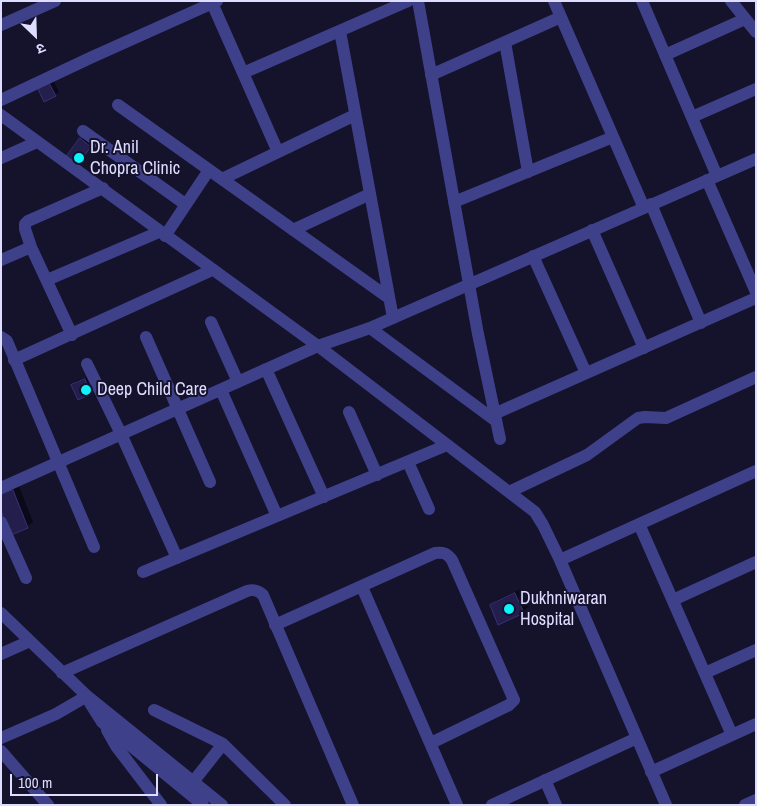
<!DOCTYPE html>
<meta charset="utf-8">
<style>
body{margin:0}
#map{position:relative;width:757px;height:806px;overflow:hidden;background:#15122c;font-family:"Archivo Narrow","Noto Sans Devanagari",sans-serif}
canvas{display:block}
.frame{position:absolute;inset:0;border:2px solid #dfddff;pointer-events:none}
.north{position:absolute;left:10px;top:10px;width:50px;height:50px;-webkit-text-stroke:4px #15122c;paint-order:stroke;rotate:156deg;font-size:14px;font-weight:700;line-height:20px;text-align:center;color:#dfddff}
.north::after{content:'';display:block;margin:auto;width:18px;height:22px;background:#dfddff;clip-path:polygon(50% 0,100% 100%,50% 72%,0 100%)}
.scale{position:absolute;left:10px;top:774px;width:148px;height:22px;box-sizing:border-box;border:2px solid #dfddff;border-top:0;padding-left:6px;font-size:15px;line-height:18px;white-space:nowrap;color:#dfddff;-webkit-text-stroke:4px #15122c;paint-order:stroke}
</style>
<div id="map">
<canvas width="757" height="806"></canvas>
<div class="frame"></div>
<div class="north">उ</div>
<div class="scale">100 m</div>
</div>
<script>
const g = document.querySelector('canvas').getContext('2d');
g.lineJoin = 'round';
function fillPath(path, color) {
  g.fillStyle = color;
  g.fill(path, 'evenodd');
}
function stroke(path, color, width, dash) {
  g.strokeStyle = color;
  g.lineWidth = width;
  g.lineCap = dash ? 'butt' : 'round';
  g.setLineDash(dash || []);
  g.stroke(path);
}
function label(font, color, halo, rows, align = 'center') {
  g.font = font + ' "Archivo Narrow",sans-serif';
  g.lineWidth = 4;
  g.setLineDash([]);
  g.textBaseline = 'middle';
  g.strokeStyle = halo;
  g.fillStyle = color;
  for (const [text, x, y, turn = 0] of rows) {
    g.save();
    g.translate(x, y);
    g.rotate((+turn || 0) * Math.PI / 180);
    g.textAlign = isNaN(turn) ? turn : align;
    if (halo) g.strokeText(text, 0, 0);
    g.fillText(text, 0, 0);
    g.restore();
  }
}
fillPath(new Path2D(`
 M53,80l6,12 -4,3 -16,-6z
 M85,136l9,7 -14,17 1,-21z
 M89,376l5,13 -3,4 -13,5 -5,-13 3,-4z
 M19,486l14,36 -6,5 -26,-20v-13z
 M521,589l8,17 -6,6 -32,-7 6,-5z`), '#0007');
const building = new Path2D(`
 M49,83l7,13 -12,6 -6,-13z
 M80,138l11,9 -15,19 -10,-9z
 M85,379l6,15 -13,6 -7,-15z
 M13,490l15,38 -17,7 -10,-24v-16z
 M515,593l9,20 -26,12 -8,-20z`);
fillPath(building, '#241e4d');
stroke(building, '#3a3078', 1);
stroke(new Path2D(`
 M418,1l60,333 22,105
 M554,1l90,207
 M642,1l75,175
 M731,1l25,31
 M212,3l66,149
 M1,25l54,-24
 M340,31l53,287
 M505,42l23,130
 M665,55l80,-36
 M243,73l165,-72
 M431,75l130,-58
 M1,100l89,-42 127,-57
 M118,105l271,193
 M1,115l317,231 217,166 8,13 17,35 106,245
 M692,117l64,-28
 M83,131l102,73
 M1,158l36,-16
 M222,179l133,-64
 M707,180l49,112
 M454,202l159,-65
 M651,204l50,119
 M293,230l77,-36
 M592,230l52,118
 M165,236l44,-66
 M533,256l53,117
 M1,260l30,-13
 M47,280l112,-48
 M211,322l27,60
 M370,328l126,93
 M72,335l-41,-88 -6,-18v-5l3,-3 75,-33
 M1,337l6,4 87,206
 M146,337l64,145
 M14,360l198,-90
 M87,364l34,70 56,124
 M266,369l58,128
 M221,390l56,126
 M349,412l28,63
 M494,414l262,-116
 M408,462l21,47
 M1,488l317,-142 52,-18 386,-169
 M509,492l78,-37 51,-37 7,-1 21,1 90,-41
 M1,522l25,56
 M639,524l93,211
 M560,560l196,-89
 M143,572l304,-127
 M362,587l95,218
 M673,600l83,-38
 M1,613l86,83 135,109
 M275,625l160,-72c8,-1 12,0 17,7l62,140 -5,5 -78,38
 M1,654l29,-13
 M62,673l185,-82c7,-2 11,-1 16,4l90,210
 M705,673l51,-23
 M90,703l12,19 101,83
 M154,710l69,34
 M107,730l9,16 45,59
 M1,738l55,-24 31,-18
 M1,751l47,54
 M651,772l105,-48
 M545,780l11,25
 M189,787l34,-43 62,61
 M492,805l145,-67
 M745,805l11,-5`), '#3e408a', 12);
for (const [x, y, r, color] of [
 [79,158,6,"#0cf3fc"],
 [86,390,6,"#0cf3fc"],
 [509,609,6,"#0cf3fc"]
]) {
  const dot = new Path2D();
  dot.arc(x, y, r, 0, 2 * Math.PI);
  g.fillStyle = color;
  g.fill(dot);
  stroke(dot, '#15122c', 2);
}
label('18px', '#dfddff', '#15122c', [
 ["Dr. Anil",90,148],
 ["Chopra Clinic",90,169],
 ["Deep Child Care",97,390],
 ["Dukhniwaran",520,599],
 ["Hospital",520,620]
], 'left');
</script>
